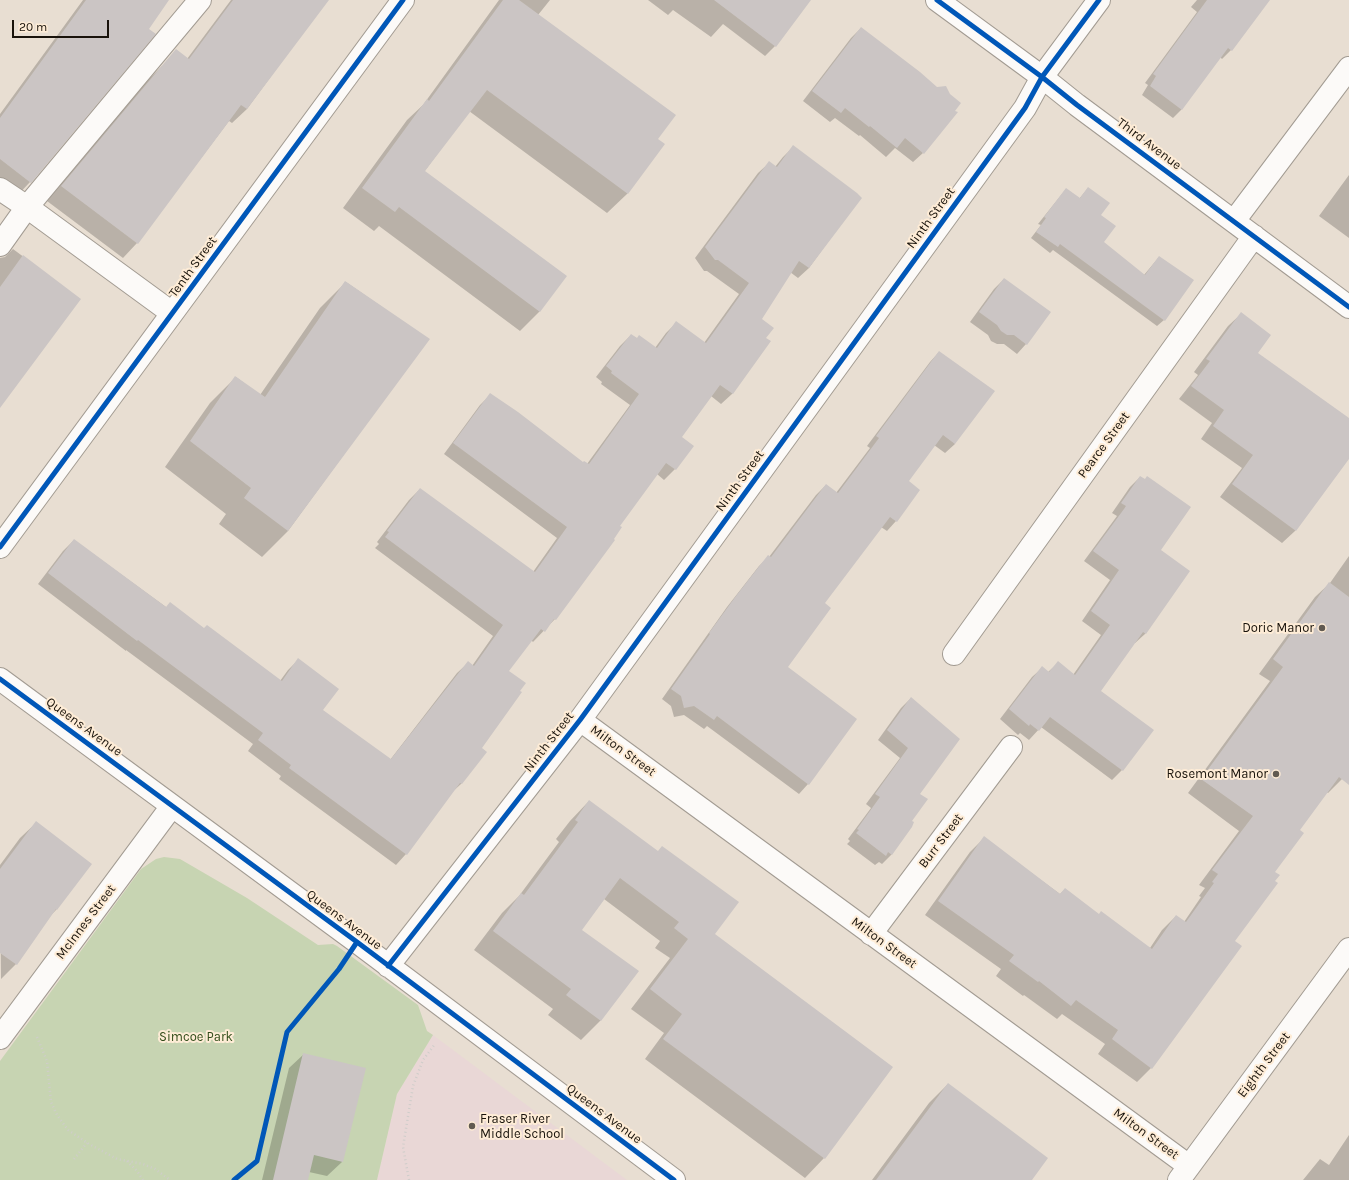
<!DOCTYPE html>
<style>
body{margin:0}
#map{position:relative;width:1349px;height:1180px;overflow:hidden;background:#e8ded2;font-family:Karla,sans-serif}
canvas{display:block}
.scale{position:absolute;left:12px;top:20px;width:97px;height:18px;box-sizing:border-box;border:2px solid #19130b;border-top:0;padding-left:5px;font-size:12px;line-height:14px;white-space:nowrap;color:#19130b;-webkit-text-stroke:3px #feecd6;paint-order:stroke}
</style>
<div id="map">
<canvas width="1349" height="1180"></canvas>
<div class="scale">20 m</div>
</div>
<script>
const g = document.querySelector('canvas').getContext('2d');
g.lineJoin = 'round';
function fillPath(path, color) {
  g.fillStyle = color;
  g.fill(path, 'evenodd');
}
function stroke(path, color, width, dash) {
  g.strokeStyle = color;
  g.lineWidth = width;
  g.lineCap = dash ? 'butt' : 'round';
  g.setLineDash(dash || []);
  g.stroke(path);
}
function label(font, color, halo, rows, align = 'center') {
  g.font = font + ' Karla,sans-serif';
  g.lineWidth = 4;
  g.setLineDash([]);
  g.textBaseline = 'middle';
  g.strokeStyle = halo;
  g.fillStyle = color;
  for (const [text, x, y, turn = 0] of rows) {
    g.save();
    g.translate(x, y);
    g.rotate((+turn || 0) * Math.PI / 180);
    g.textAlign = isNaN(turn) ? turn : align;
    if (halo) g.strokeText(text, 0, 0);
    g.fillText(text, 0, 0);
    g.restore();
  }
}
fillPath(new Path2D(`
 M433,1035l194,145h-250l20,-86z`), '#e9d7d6');
fillPath(new Path2D(`
 M164,857l16,2 67,39 71,47 15,-1 4,2 81,59 9,26 6,4 -36,59 -20,86h-377v-119l141,-192 15,-10z`), '#c7d4b2');
fillPath(new Path2D(`
 M83,0h83l-32,45 7,5 -111,132 -14,15 -16,-12v-71z
 M231,0h96l-80,109 -15,14 -3,-2 -92,122 -14,15 -76,-57 101,-121 14,-14 25,-7z
 M499,0h51l-12,15 119,124 6,5 -36,50 -20,19 -138,-102 -45,61 116,139 -20,20 -141,-105 -5,5 -31,-23 64,-88 16,-15z
 M648,0h162l-35,46 -10,10 -42,-32 -12,13 -38,-27 -5,5z
 M1197,0h72l-38,50 -9,9 -2,-2 -39,53 -8,8 -31,-23 6,-10 -3,-2 52,-71 -6,-5z
 M861,28l62,125 -10,9 -18,-14 -9,9 -26,-22 -1,1 -24,-18 -5,4 -27,-21 48,-63z
 M793,147l67,51 -51,70 -11,10 -8,-6 -30,47 5,20 4,3 -37,52 -11,10 -10,-8 -31,41 12,9 -17,23 -11,11 -7,-6 -39,52 -63,93 -22,23 -2,-2 -23,31 -27,77 5,4 -25,32 -11,10 -44,60 -10,11 -117,-86 2,-3 -33,-25 5,-7 -127,-94v1l-88,-67 25,-33 11,-11 92,67 38,22 76,52 8,-11 10,-10 24,50 68,50 67,-87 11,-10 4,3 21,-30 -118,-88 4,-4 -2,-2 32,-42 11,-11 113,83 24,-34 -113,-84 36,-49 10,-10 93,69h4l43,-59 -29,-21 1,-2 -6,-5 24,-31 11,-11 24,13 11,-15 10,-10 28,20 35,-49 -32,-23h-3l-9,-13 63,-85 11,-10 6,4 8,-10z
 M1349,175v63l-30,-22z
 M1088,188l14,54 42,33 15,-18 5,63 -7,6 -104,-76 -3,3 -19,-15 10,-13 -3,-1 28,-35 13,10z
 M13,249l67,50 -80,107v-148l5,-1z
 M1004,279l22,65 -9,10 -13,-10h-7l-6,-3 -3,-6 -18,-13 24,-33z
 M346,282l82,57 -140,192 -26,26 -43,-33 7,-10 -61,-47 45,-64 26,-26 24,18 60,-87z
 M1241,314l15,39 93,67v38l-54,73 -13,12 -62,-46 22,-29 -41,-29 11,-16 -33,-24 19,-24 -4,-3 34,-46z
 M939,352l16,92 -10,9 -11,-8 -27,37 -11,39 -9,10 -6,-4 -58,76 -37,65 22,116 -9,10 -92,-68 -3,3 -20,-14 -10,2 -3,-11 -9,-7 65,-92 32,-41 10,-10v1l47,-62 10,-10 10,8 34,-45 -3,-2 63,-84z
 M1140,477l20,73 28,21 -43,63 -10,9h-1l-34,48 52,39 -30,40 -10,10 -71,-53 -12,13 -9,-7 -2,2 -18,-16 32,-42 10,-9 6,4 10,-9 15,12 28,-40 -19,-14 28,-41 -26,-19 33,-45 -5,-3 18,-26z
 M1349,556v213l-7,10 -14,14 -2,-1 -27,38 -65,111 -83,127 -14,14 -39,-28 7,-10 -43,-30 -5,5 -33,-24 -1,1 -27,-20 5,-7 -76,-54 45,-63 14,-14 76,56 5,-5 34,26 51,33 12,-18 14,-14 8,6 17,-25 -2,-1 6,-8 -6,-3 40,-54 -51,-38 82,-112 -11,-7 56,-77 15,-14z
 M911,698l7,96 -7,27 -19,33 -10,10 -3,-2 -4,3 -28,-21 3,-3 -2,-2 23,-31 -5,-4 34,-46 -22,-18 23,-32z
 M589,801l124,134 111,223 -19,20 -160,-119 19,-26 -33,-24 39,-51 -15,-10 5,-7 -56,-42 -23,31 20,90 -20,20 -33,-25 5,-6 -79,-59 28,-37 17,-17 40,-54 -3,-3 14,-18z
 M36,823l55,41 -35,46 -7,7 -33,47 -15,15 -1,-114 20,-27z
 M304,1054l38,108 -15,14 -18,-4 -2,8h-45l27,-112z
 M948,1084l83,96h-159l57,-77z
 M1349,1135v45h-46l17,-21 9,6z`), '#0003');
fillPath(new Path2D(`
 M86,0h83l-20,29 7,5 -125,149 -31,-24v-41z
 M233,0h96l-82,109 -6,-4 -103,139 -77,-58 115,-137 13,10z
 M503,0h16l157,115 -18,24 7,5 -37,50 -141,-104 -62,81 142,105 -27,36 -141,-105 -4,5 -33,-24 65,-89 2,2z
 M714,0h97l-35,47z
 M1207,0h63l-38,51 -4,-3 -46,62 -32,-24 6,-10 -3,-2z
 M861,27l59,45 17,15 9,-1 4,8 11,9 -6,8 3,1 -34,42 -19,-16 -8,10 -27,-22 -1,1 -24,-19 -4,5 -29,-22z
 M793,145l64,48 5,5 -53,70 -10,-7 -37,58 12,9 -8,10 5,3 -38,53 -13,-9 -38,52 12,9 -18,24 -10,-7 -46,63 2,1 -8,12 1,1 -59,80 -2,-1 -9,13 -4,-3 -32,42 17,12 -6,8 2,1 -40,56 5,4 -25,32 -2,-1 -53,72 -118,-87 2,-3 -33,-25 5,-7 -125,-93 -1,1 -89,-68 26,-34 92,68 4,-5 34,26 3,-3 75,56 16,-23 41,31 -16,21 68,49 77,-98 6,5 29,-41 -118,-88 4,-5 -2,-1 33,-43 115,84 32,-45 -114,-84 37,-50 28,19 65,50 1,-1 5,3 50,-70 -28,-21 1,-2 -6,-5 25,-32 6,4 2,-3 18,13 19,-27 30,22 43,-60 -31,-23h-3l-10,-13 64,-86 8,6z
 M1088,187l22,16 -9,12 15,11 -12,16 41,33 14,-19 35,24 -29,41 -105,-77 -2,3 -22,-15 10,-14 -2,-1 22,-29 14,10z
 M23,255l58,44 -81,109v-121z
 M1004,278l47,34 -24,33 -13,-10h-7l-6,-4 -4,-6 -18,-13z
 M345,281l85,58 -142,192 -44,-33 7,-10 -61,-47 45,-65 30,21z
 M1241,312l30,23 -13,18 91,65v41l-53,72 -64,-47 21,-29 -40,-29 11,-16 -33,-24 19,-25 -4,-2z
 M939,351l56,40 -40,53 -12,-9 -34,46 11,9 -23,32 -7,-5 -65,86 6,5 -43,59 69,52 -48,66 -92,-69 -3,4 -20,-14 -10,2 -3,-12 -10,-7 39,-55 -1,-1 27,-37 32,-41 3,2 55,-73 12,9 41,-55 -3,-2z
 M1140,476l5,3 2,-3 44,31 -30,43 29,21 -44,63 -3,-2 -42,59 53,39 -31,41 -73,-54 -11,14 -9,-7 -1,2 -20,-17 33,-43 7,6 9,-11 17,14 35,-50 -19,-14 28,-41 -26,-19 31,-42 2,-3 -5,-3z
 M1329,582l20,15v188l-10,-8 -39,53 4,3 -29,39 5,3 -5,6 3,2 -43,58 7,5 -90,123 -40,-30 6,-9 -42,-30 -5,6 -32,-25 -1,1 -29,-21 5,-6 -76,-54 46,-65 76,58 5,-6 34,26 2,-3 51,38 24,-34 10,7 28,-39 -2,-1 6,-8 -6,-4 41,-54 -52,-37 82,-112 -10,-8z
 M911,697l49,42 -40,55 8,5 -16,22 2,1 -2,5 -20,28 -4,-3 -2,4 -30,-23 3,-3 -2,-1 23,-32 -5,-3 33,-46 -21,-18z
 M589,800l69,51 4,-5 77,56 -24,32 178,133 -68,92 -162,-120 19,-25 -32,-25 38,-50 -14,-11 5,-6 -59,-44 -38,52 57,41 -38,50 -35,-26 5,-6 -78,-58 28,-38 3,2 54,-73 -3,-2z
 M36,821l56,43 -35,46 -1,-1 -39,56 -17,-12v-84z
 M303,1053l63,15 -23,94 -29,-7 -6,25h-35z
 M948,1083l100,75 -16,22h-156z`), '#cbc5c4');
const minor = new Path2D(`
 M937,0l105,77 35,28 272,202
 M0,189l27,18 145,106
 M1234,221l115,-153
 M0,245l27,-38 173,-207
 M0,547l403,-547
 M954,654l300,-418
 M0,679l357,263 317,238
 M580,720l609,446
 M871,934l140,-187
 M388,966l192,-246 445,-612 17,-31 57,-77
 M0,1038l172,-232
 M1179,1180l170,-231`);
stroke(minor, '#a29b92', 24);
stroke(new Path2D(`
 M37,1037l10,24 4,41 6,13 11,15 21,14 28,15 26,5 12,5 15,11
 M74,1159l13,-16
 M127,1161l10,10 6,9
 M234,1180l23,-19 30,-129 54,-66
 M409,1180l-6,-33 10,-61 10,-26 12,-16`), '#cfcdca', 2.5, [1, 3]);
stroke(minor, '#fcfaf8', 22);
stroke(new Path2D(`
 M937,0l105,77 35,28 272,202
 M0,547l403,-547
 M0,679l357,263 317,238
 M388,966l192,-246 445,-612 17,-31 57,-77
 M234,1180l23,-19 30,-129 52,-63 18,-27`), '#0057b8', 5);
for (const [x, y, r, color] of [
 [1322,628,4,"#615a51"],
 [1276,774,4,"#615a51"],
 [472,1126,4,"#615a51"]
]) {
  const dot = new Path2D();
  dot.arc(x, y, r, 0, 2 * Math.PI);
  g.fillStyle = color;
  g.fill(dot);
  stroke(dot, '#feecd6', 1.5);
}
label('13px', '#19130b', '#feecd6', [
 ["Third Avenue",1149,144,37],
 ["Ninth Street",931,218,-54],
 ["Tenth Street",193,267,-54],
 ["Pearce Street",1104,445,-54],
 ["Ninth Street",740,481,-54],
 ["Queens Avenue",84,727,36],
 ["Ninth Street",549,742,-52],
 ["Milton Street",623,751,36],
 ["Burr Street",941,841,-53],
 ["Queens Avenue",344,920,37],
 ["McInnes Street",86,922,-53],
 ["Milton Street",884,943,36],
 ["Eighth Street",1264,1065,-53],
 ["Queens Avenue",604,1114,37],
 ["Milton Street",1146,1134,36]
]);
label('13px', '#19130b', '#feecd6', [
 ["Doric Manor",1314,628],
 ["Rosemont Manor",1268,774],
 ["Fraser River",480,1119,"left"],
 ["Middle School",480,1134,"left"]
], 'right');
label('13px', '#314c19', '#feecd6', [
 ["Simcoe Park",196,1037]
]);
</script>
